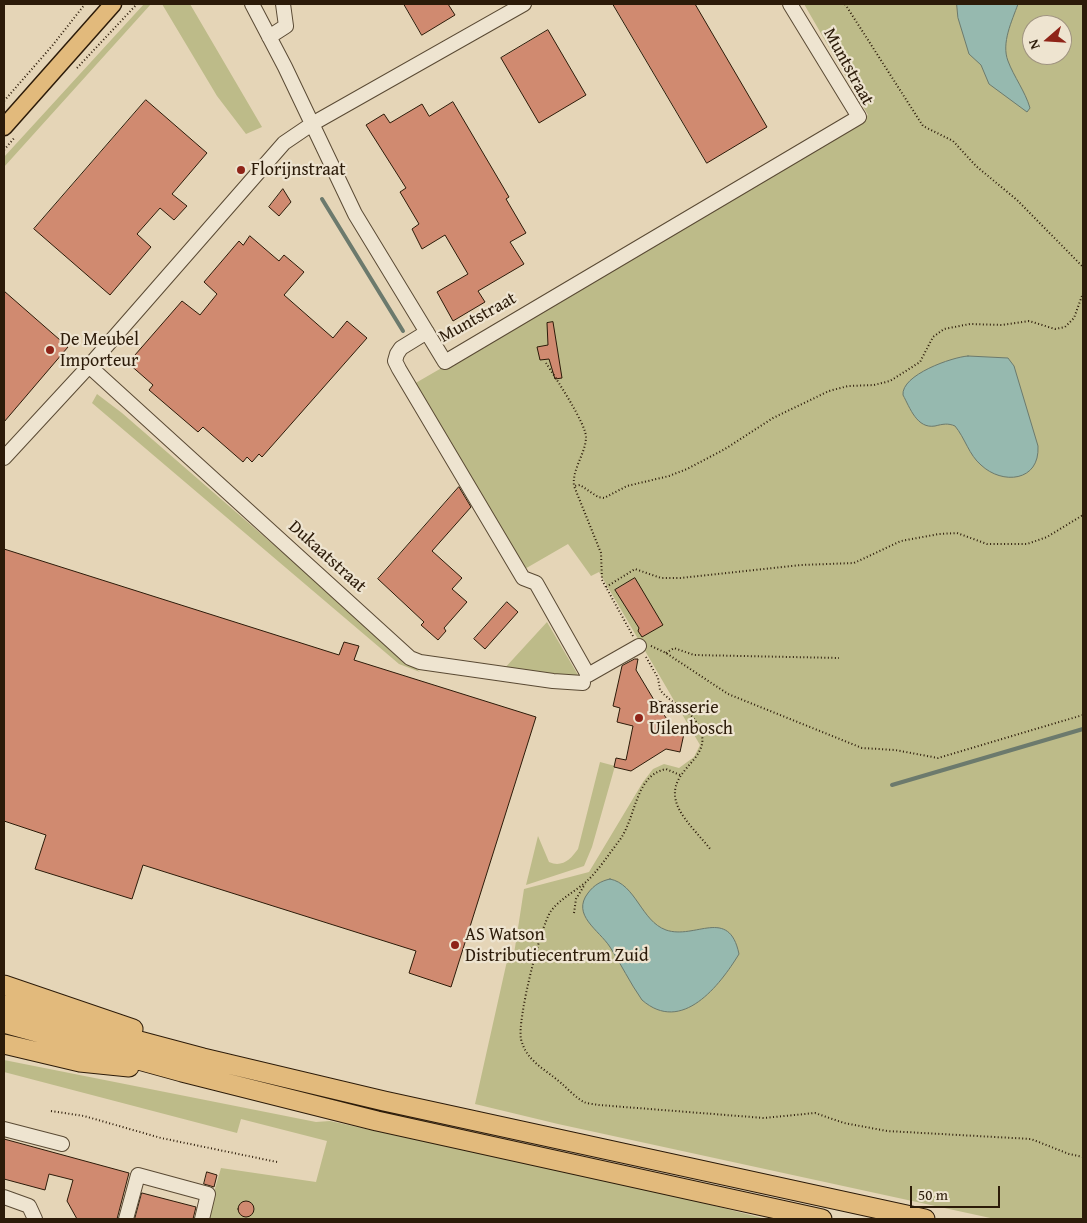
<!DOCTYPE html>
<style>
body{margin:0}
#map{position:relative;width:1087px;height:1223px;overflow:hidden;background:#e5d5b7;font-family:"Gentium Book Plus",serif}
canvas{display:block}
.frame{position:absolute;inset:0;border:5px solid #2c1b09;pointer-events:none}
.north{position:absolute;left:1022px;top:15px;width:50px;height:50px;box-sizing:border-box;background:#eee4d0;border:1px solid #a09480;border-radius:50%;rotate:251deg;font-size:14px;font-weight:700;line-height:20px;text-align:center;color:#2c1b09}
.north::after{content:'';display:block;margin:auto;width:18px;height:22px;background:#8f2418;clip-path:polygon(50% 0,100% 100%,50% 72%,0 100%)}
.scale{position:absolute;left:910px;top:1186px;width:90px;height:22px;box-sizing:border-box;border:2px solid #2c1b09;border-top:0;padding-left:6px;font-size:15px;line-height:18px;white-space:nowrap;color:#2c1b09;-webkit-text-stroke:4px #eee4d0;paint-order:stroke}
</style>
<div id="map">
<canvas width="1087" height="1223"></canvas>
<div class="frame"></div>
<div class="north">N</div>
<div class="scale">50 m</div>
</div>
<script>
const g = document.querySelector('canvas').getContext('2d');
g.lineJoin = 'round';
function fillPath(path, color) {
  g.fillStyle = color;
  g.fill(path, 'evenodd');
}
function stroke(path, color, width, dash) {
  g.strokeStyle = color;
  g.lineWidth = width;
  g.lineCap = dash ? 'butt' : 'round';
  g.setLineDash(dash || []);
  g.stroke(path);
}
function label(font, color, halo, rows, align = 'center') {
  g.font = font + ' "Gentium Book Plus",serif';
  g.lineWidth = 4.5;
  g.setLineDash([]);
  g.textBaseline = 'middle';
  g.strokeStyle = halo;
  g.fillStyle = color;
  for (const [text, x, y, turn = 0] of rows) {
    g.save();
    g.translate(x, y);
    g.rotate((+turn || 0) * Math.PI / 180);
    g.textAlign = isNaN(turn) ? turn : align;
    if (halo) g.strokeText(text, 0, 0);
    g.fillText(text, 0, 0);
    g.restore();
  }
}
fillPath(new Path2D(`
 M144,4h7l-147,163v-10z
 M162,4h28l72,123 -16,7 -29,-38z
 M804,4h279v1215h-88l-437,-95 -83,-20 34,-152 5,2 10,-65 65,-17 54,-90 10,-13 11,-5 15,4 15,-11 6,-12 -101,-173 -8,4 -23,-32 -45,26 -116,-182 311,-180 150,-93zM1032,25h30v30h-30z
 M97,394l25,19 298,259 -21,-8 -307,-261z
 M547,622l31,53 -11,3 -64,-8z
 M600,762l15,4 -23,81 -8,19 -58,19 12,-49 11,26c13,6 22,-3 29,-13z
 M4,1060l312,62 14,-1 358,78 78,20h-560l15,-51 95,14 11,-41 -86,-22 -4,14 -233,-61z`), '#bdbb89');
const water = new Path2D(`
 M957,4h61c-6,17 -17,39 -10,57 6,16 17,30 22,47l-3,4 -38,-28 -8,-19 -12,-11 -11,-36z
 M968,356l40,2 6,8 24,80c2,36 -36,39 -57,19 -12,-10 -16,-27 -26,-39 -7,-3 -12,-2 -20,0 -18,3 -25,-18 -32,-31 -2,-20 49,-38 65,-39z
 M610,879c26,5 31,42 56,51 29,10 63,-24 73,24 -19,31 -57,81 -97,46 -12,-17 -21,-36 -32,-53 -11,-17 -39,-32 -22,-54 6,-8 13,-12 22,-14z`);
fillPath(water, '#96b9af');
stroke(water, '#6c7a6d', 1);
stroke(new Path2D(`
 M322,199l81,132
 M892,785l191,-56`), '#6c7a6d', 4);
const building = new Path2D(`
 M404,4h44l7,11 -33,20z
 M613,4h82l72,123 -60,36z
 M548,30l38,65 -47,28 -38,-65z
 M146,100l61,53 -35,41 15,12 -13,14 -14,-12 -23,26 14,13 -41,48 -76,-66z
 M453,102l56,95 -3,2 20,34 -16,9 14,22 -46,27 7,11 -32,19 -16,-29 31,-18 -23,-39 -23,14 -10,-20 7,-5 -19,-32 6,-4 -40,-63 18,-11 6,9 32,-19 7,12z
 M283,189l8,13 -12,14 -10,-9z
 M250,236l29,25 5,-6 20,17 -20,23 49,43 14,-17 20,17 -105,119 -3,-3 -7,8 -5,-5 -4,5 -40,-35 -5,5 -49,-42 4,-5 -25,-22 54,-62 18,14 17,-21 -13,-12 35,-41 4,4z
 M4,291l64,56 -64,75z
 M553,322l9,56 -7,1 -6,-20 -9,1 -3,-13 11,-2 -1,-22z
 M459,487l12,20 -39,44 30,27 -10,11 15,13 -23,26 2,3 -8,9 -17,-15 3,-3 -46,-43z
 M4,549l335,106 5,-13 15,4 -5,14 182,57 -85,270 -42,-14 7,-22 -273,-86 -11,34 -97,-30 11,-34 -42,-14z
 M635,578l28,47 -21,12 -4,-6 1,-3 -24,-38z
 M507,602l11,10 -33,37 -11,-10z
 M635,659h3l-2,11 18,30 8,2 -2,7 11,16 14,4 -5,23 -14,-3 -35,22 -17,-4 2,-9 10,2 7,-34 -16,-4 3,-14 -7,-2 9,-40z
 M4,1139l125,34 -12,46h-40l-10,-18 6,-21 -24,-6 -4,16 -41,-11z
 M207,1172l10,3 -3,12 -10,-3z
 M142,1193l54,14 -3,12h-58z
 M238 1209a8 8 0 1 1 16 0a8 8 0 1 1-16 0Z`);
fillPath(building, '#d08a70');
stroke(building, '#2c1b09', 1);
const minor = new Path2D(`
 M252,4l33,63 70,147 90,148 414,-245 -69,-113
 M269,37l17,-11 -3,-22
 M427,332l-26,16 -4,6 -2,7 4,8 124,209 13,5 52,92 51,-29
 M89,366l321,292 10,4 133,19 30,2
 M4,458l85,-92 195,-223 28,-19 212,-120
 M4,1129l58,15
 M4,1197l25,9 6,13
 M126,1219l12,-44 70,19 -6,25`);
const major = new Path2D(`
 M4,127l109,-123`);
const highway = new Path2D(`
 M4,985l129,44
 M4,1005l199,53 181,43 541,118
 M4,1023l178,49 195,49 445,98
 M4,1044l76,18 49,5`);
stroke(minor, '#5a4a34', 16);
stroke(major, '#2c1b09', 19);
stroke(highway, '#2c1b09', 21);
stroke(new Path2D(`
 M845,4l78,122 30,15 23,25 41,34 66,67
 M77,68l60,-64
 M4,101l48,-55 33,-42
 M4,150l11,-13
 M546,363c9,14 41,62 40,75 -1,17 -14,31 -12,48
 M606,587l29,-18 26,9h19l121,-13 53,-2 47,-22 38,-7 18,-1 30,11h40l20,-7 36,-22
 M633,636l-31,-56 -1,-27 -27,-67 6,-1 18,12 6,1 23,-12 42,-10 18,-7 38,-20 48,-31 56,-27 19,-5 26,-1 16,-4 30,-19 13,-25 11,-8 26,-5 32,1 27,-4 26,8 10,-2 9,-9 9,-25
 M651,646l15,7 62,41 134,54 33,2 43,8 145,-43
 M666,653l8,-5 20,7 145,3
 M646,657l12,21 2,12c13,16 32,19 40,39 14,32 -38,41 -22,78 7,15 23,30 33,43
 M680,775l-14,-6c-32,7 -29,48 -47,72 -10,13 -21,30 -33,41 -12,10 -26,17 -35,29 -11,16 -34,110 -30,128 5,22 24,30 40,44 7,6 15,15 23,19 4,2 10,2 15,3l165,13 51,-5 29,10 43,8 144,8 38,15 14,3
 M574,913l2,-14 9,-15
 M51,1111l33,5 77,22 116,24`), '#2c1b09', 2, [1, 2.5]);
stroke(minor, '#eee4d0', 14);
stroke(major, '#e2ba7c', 16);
stroke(highway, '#e2ba7c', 19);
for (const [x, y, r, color] of [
 [241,170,5,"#8f2418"],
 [50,350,5,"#8f2418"],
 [639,718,5,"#8f2418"],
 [455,945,5,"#8f2418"]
]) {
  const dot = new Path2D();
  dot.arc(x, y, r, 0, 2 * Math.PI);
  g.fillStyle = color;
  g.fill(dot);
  stroke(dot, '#eee4d0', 2);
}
label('18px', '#2c1b09', '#eee4d0', [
 ["Muntstraat",848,67,61],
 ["Muntstraat",478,318,-29],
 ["Dukaatstraat",327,557,42]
]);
label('18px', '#2c1b09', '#eee4d0', [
 ["Florijnstraat",251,170],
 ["De Meubel",60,340],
 ["Importeur",60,361],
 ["Brasserie",649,708],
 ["Uilenbosch",649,729],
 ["AS Watson",465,935],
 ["Distributiecentrum Zuid",465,956]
], 'left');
</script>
